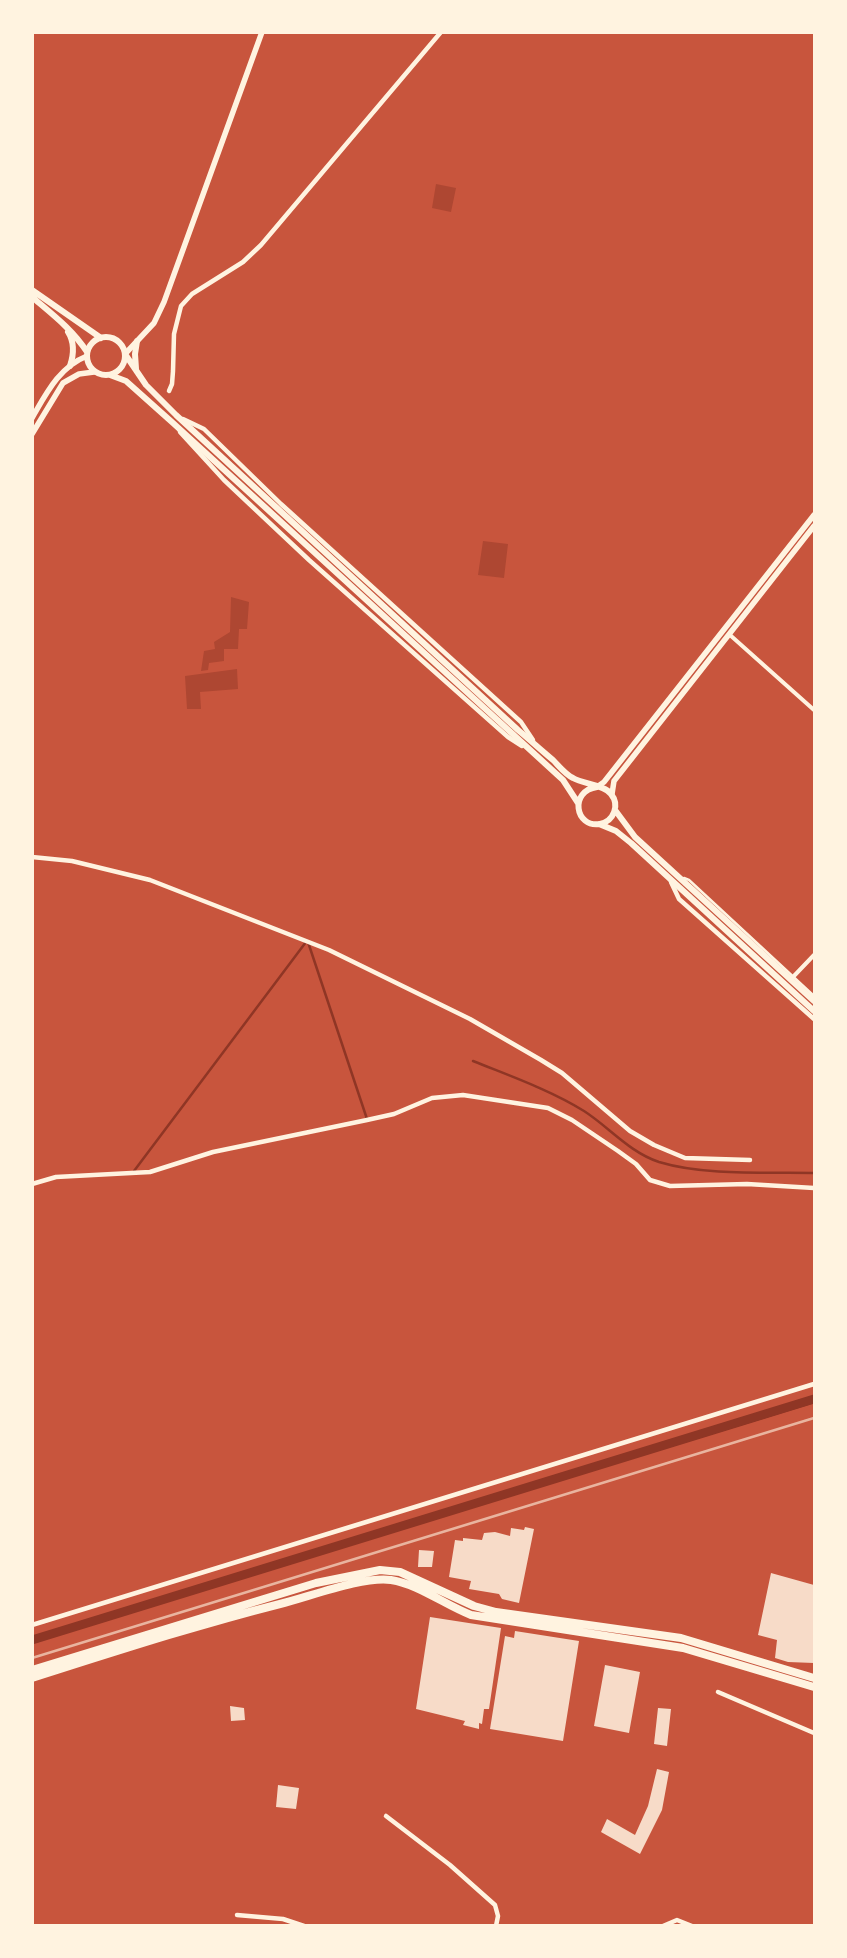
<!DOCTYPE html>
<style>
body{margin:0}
#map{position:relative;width:847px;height:1958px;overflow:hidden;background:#c8553d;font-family:"Roboto Condensed",sans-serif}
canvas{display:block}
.frame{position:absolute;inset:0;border:34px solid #fff3e0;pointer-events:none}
</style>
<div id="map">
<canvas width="847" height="1958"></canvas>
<div class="frame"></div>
</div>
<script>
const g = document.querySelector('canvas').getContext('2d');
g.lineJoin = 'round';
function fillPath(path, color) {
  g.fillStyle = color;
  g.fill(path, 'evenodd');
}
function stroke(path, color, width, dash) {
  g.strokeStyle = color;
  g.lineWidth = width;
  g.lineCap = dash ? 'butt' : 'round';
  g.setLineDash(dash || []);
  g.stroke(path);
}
fillPath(new Path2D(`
 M436,184l20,4 -5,24 -19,-4z
 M483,541l25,3 -4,34 -26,-3z
 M231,597l18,5 -2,27h-8l-1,20h-14v12l-15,2 -1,7 -7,1 3,-20 11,-2 -1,-7 16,-10z
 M237,669l1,20 -38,3 1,17h-14l-2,-33z`), '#ae4732');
stroke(new Path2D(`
 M308,942l59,177
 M473,1061c37,15 77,29 111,50 25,16 45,41 75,51 46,14 108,10 155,11
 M134,1171l172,-229
 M32,1640l782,-238`), '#8f3625', 2.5);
stroke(new Path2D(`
 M32,1640l782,-241`), '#8f3625', 9);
fillPath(new Path2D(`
 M525,1527l9,2 -15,74 -17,-4 -3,-5 -30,-5 2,-8 -22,-4 6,-37 8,1v-3l19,2 2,-7 11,-1 15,4 1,-8 13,2z
 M419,1550l15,1 -2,16h-14z
 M771,1573l43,12v78l-26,-1 -13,-4 2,-18 -19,-5z
 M430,1617l71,11 -12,81h-5l-2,15 -3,-1v6l-16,-4 2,-4 -49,-12z
 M515,1631l64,10 -16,100 -73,-12 15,-93 9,2z
 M605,1665l35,7 -11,61 -35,-7z
 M230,1706l14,2 1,12 -14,1z
 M658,1708l13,1 -4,37 -13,-2z
 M657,1769l12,3 -7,38 -22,44 -39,-22 6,-13 28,16 13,-29z
 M278,1785l21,3 -3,21 -20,-2z`), '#f7dbc8');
stroke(new Path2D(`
 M684,878l5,2 125,116`), '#fff3e0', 2.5);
stroke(new Path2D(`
 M730,635l84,75
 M793,977l21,-22`), '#fff3e0', 4);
stroke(new Path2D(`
 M169,391l3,-7 1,-13 1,-37 7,-28 11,-12 51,-32 18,-17 180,-213
 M183,419l21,10 77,75 240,218 12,18
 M180,432l44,48 85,80 199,177 14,9
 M32,857l40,4 78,19 179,70 141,69 71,41 21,13 68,58 24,14 31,13 65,2
 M671,882l8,17 135,120
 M32,1184l24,-7 94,-5 63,-20 154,-32 27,-6 38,-16 31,-3 85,13 24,12 46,31 18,13 14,16 20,6 77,-2 67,4
 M32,1625l782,-241
 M718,1692l96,41
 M386,1816l64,49 45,40 3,11 -2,10
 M237,1915l46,4 21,7
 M663,1926l14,-6 15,6`), '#fff3e0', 4.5);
stroke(new Path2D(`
 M125,354l29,-31 10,-21 98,-270
 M32,418c14,-24 27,-51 55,-62
 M32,434l31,-51 16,-9 15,-2
 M597,787l7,-5 210,-267
 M612,794l2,-13 200,-255`), '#fff3e0', 5.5);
stroke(new Path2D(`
 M32,290l69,48
 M32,297c20,17 41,33 55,55
 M68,332c7,11 6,22 2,34
 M87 356a19 19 0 1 1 38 0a19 19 0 1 1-38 0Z
 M125,354l21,31 30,30 342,315c12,10 23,20 35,30 6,6 12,14 20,18 10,6 32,7 38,16 9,11 3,27 -11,30 -25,4 -31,-33 -3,-37
 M136,369l-1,-15 2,-13
 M110,375l16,6 47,42 390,357 15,23
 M615,810l20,27 179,164
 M599,824l17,7 15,12 183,168`), '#fff3e0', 6);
stroke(new Path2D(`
 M32,1670l284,-87 64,-13 20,2 74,34 22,6 185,26 133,40
 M32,1678c82,-26 165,-53 248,-74 29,-7 83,-28 111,-24 27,4 54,25 80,35l212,33 131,39`), '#fff3e0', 8);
stroke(new Path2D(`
 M32,1658l782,-240`), '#e9b49f', 2.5);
</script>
